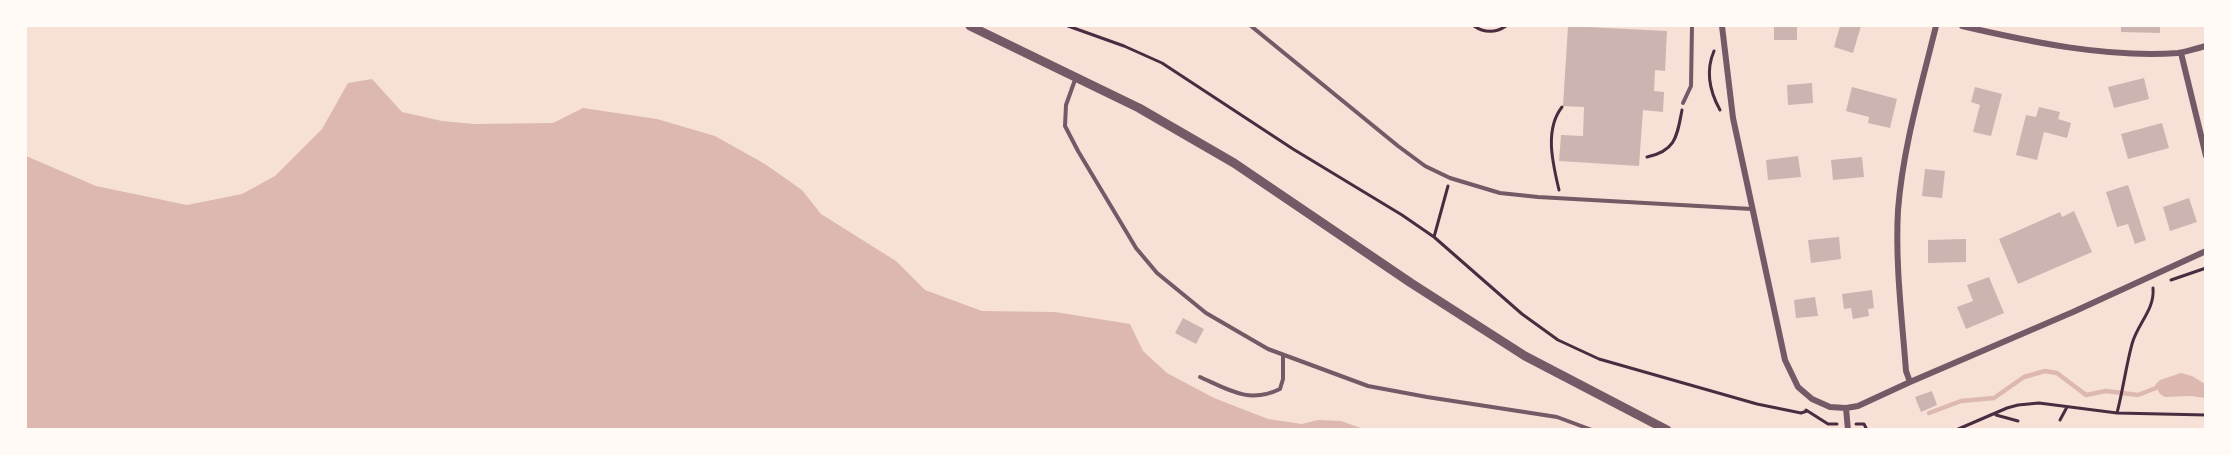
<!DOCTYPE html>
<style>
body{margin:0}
#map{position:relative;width:2231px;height:455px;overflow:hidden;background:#f7e1d7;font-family:Montserrat,sans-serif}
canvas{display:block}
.frame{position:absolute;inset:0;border:27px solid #fffaf5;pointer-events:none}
</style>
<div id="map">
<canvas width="2231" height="455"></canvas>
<div class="frame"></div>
</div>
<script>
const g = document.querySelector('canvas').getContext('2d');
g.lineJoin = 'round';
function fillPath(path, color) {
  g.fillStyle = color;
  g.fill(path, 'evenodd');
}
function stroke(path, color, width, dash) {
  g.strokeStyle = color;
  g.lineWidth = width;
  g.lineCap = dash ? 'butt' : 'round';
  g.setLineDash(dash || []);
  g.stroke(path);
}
fillPath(new Path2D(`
 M372,79l30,33 40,9 32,3 79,-1 30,-15 74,11 58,17 50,28 37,26 19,24 75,47 29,29 57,21 73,1 75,12 13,27 24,22 47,25 54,21 34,5 16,-4 23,1 23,8h-1338v-273l70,30 91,19 55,-11 33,-18 47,-47 26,-46z
 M2181,373l11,3 13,8v14l-14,-2 -26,1 -5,-3 -5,-9 5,-5z`), '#dcb8b0');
stroke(new Path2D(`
 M1929,413l32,-12 33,-3 30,-21 21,-6 12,2 29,22 20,-4 32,4 18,-7`), '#dcb8b0', 4.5);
fillPath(new Path2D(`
 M1568,26l99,5 -2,40 -10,-1 -1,21 10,1 -1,20 -20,-2 -4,56 -80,-5 2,-26 22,1 1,-29 -21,-1z
 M1774,26h23v14h-23z
 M1840,26h21l-8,27 -19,-6z
 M2121,26h39v7l-39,-1z
 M2144,78l5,21 -35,9 -6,-21z
 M1812,83l1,20 -25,2 -1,-20z
 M1852,87l45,12 -7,29 -22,-5 1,-6 -23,-6z
 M1975,87l27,7 -11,42 -18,-4 7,-27 -9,-3z
 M2039,107l21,5 -2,7 13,4 -4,15 -23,-6 -7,28 -21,-5 10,-40 10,2z
 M2162,123l7,25 -41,11 -7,-25z
 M1798,156l3,21 -33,3 -2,-20z
 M1862,157l2,20 -31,3 -2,-20z
 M1925,169l20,2 -3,27 -20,-2z
 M2128,185l18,55 -11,4 -7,-20 -11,3 -11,-35z
 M2189,198l8,24 -27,9 -7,-24z
 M2074,211l18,41 -74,32 -19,-45 61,-27 2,5z
 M1839,237l2,22 -30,4 -3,-23z
 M1966,239v23l-38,1v-23z
 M1989,277l15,36 -38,16 -9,-22 16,-6 -6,-16z
 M1872,290l2,18 -6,1 1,7 -16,3 -2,-11 -7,1 -2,-15z
 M1815,297l3,19 -22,2 -2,-18z
 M1183,318l21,11 -8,15 -21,-11z
 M1932,391l5,14 -16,7 -6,-15z`), '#ccb4b1');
stroke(new Path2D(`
 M1068,26l56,20 38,17 131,86 109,66 32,22 88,77 36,26 41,19 158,45 44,9 6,-2
 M1474,26c10,7 22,7 32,0
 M1714,51c-9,21 -4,41 6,59
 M1647,157c29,-6 30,-21 35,-47
 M1559,190c-6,-26 -15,-60 3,-83
 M1434,237l14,-51
 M2171,280l35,-12
 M1806,410l22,14h9
 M2117,413c6,-23 9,-47 15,-69 5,-20 23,-34 21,-56
 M1996,415l22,6
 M2060,420l7,-13
 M1856,424h8l3,6
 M1956,430l51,-22 11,-3 21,-2 78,10 89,2`), '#4a2c40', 3);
stroke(new Path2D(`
 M1251,26l147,120 27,20 25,12 50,15 38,4 214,12
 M1076,77l-10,28 -1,21 13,25 58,97 21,25 49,40 62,36 100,37 59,11 130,20 35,13
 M1683,103l8,-17 1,-60
 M1200,377c29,13 49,27 80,12l3,-10v-23`), '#755966', 4);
stroke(new Path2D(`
 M1722,26l11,92 52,242 13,27 14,12 18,8 16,1 12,-2 52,-24 163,-70 133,-61
 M1962,26c69,16 144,32 216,27 9,-1 19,-5 28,-7
 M2181,53l25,103
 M1910,382l-4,-11c-4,-53 -11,-108 -8,-161 5,-63 23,-123 38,-184
 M1846,408l2,22`), '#755966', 6);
stroke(new Path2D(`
 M970,26l169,82 95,55 177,120 114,73 142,74`), '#755966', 9);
</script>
